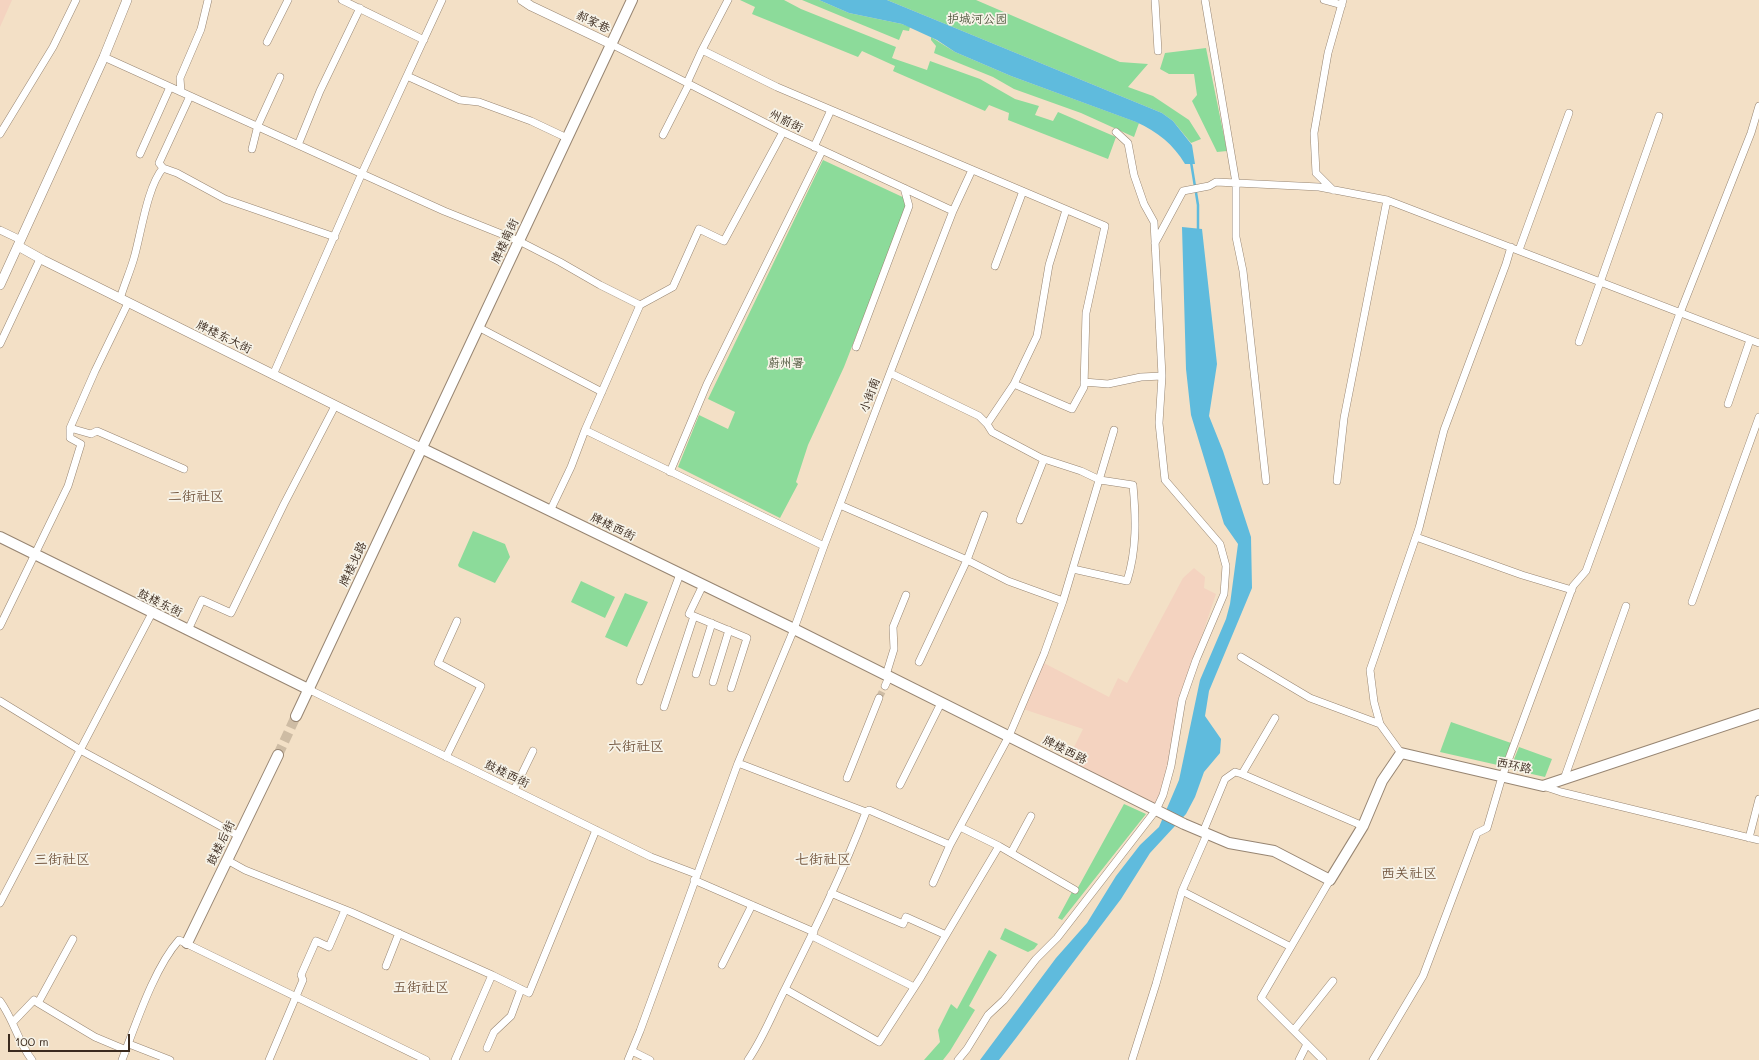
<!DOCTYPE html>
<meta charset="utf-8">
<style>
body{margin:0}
#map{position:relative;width:1759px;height:1060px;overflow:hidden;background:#f3e0c6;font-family:Mali,sans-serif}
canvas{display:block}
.scale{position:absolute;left:8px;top:1034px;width:122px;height:18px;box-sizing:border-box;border:2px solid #3b2a1e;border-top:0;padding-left:5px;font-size:12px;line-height:14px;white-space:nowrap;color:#3b2a1e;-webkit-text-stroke:3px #f7f3e8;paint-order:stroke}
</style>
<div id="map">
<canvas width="1759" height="1060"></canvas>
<div class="scale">100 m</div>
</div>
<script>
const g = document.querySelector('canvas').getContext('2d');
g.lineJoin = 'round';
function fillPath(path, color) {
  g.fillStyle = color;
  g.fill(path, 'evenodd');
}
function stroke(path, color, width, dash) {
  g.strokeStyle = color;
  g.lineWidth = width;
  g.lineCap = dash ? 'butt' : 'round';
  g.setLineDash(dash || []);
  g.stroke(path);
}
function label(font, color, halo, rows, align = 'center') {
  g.font = font + ' Mali,"LXGW WenKai TC",sans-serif';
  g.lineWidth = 3.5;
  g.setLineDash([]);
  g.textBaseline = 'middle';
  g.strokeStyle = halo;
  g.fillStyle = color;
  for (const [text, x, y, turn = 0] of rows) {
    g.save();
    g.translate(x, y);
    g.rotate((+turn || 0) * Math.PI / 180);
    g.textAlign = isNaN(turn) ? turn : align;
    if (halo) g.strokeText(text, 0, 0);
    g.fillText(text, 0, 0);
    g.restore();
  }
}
fillPath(new Path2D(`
 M0,0h12l-12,27z
 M1194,568l11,9 -1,11 12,6 -37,109 -11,63 -7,26 -5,13 -89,-44 16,-32 -60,-20 19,-47 67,35 9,-19 9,5 56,-105z`), '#f4d3c0');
fillPath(new Path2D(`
 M740,0h44l17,9 95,38 -4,11 35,12 3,-9 50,18 35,20 24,7 -4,9 18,6 5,-9 58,25 -8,22 -100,-39 1,-7 -20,-8 -4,6 -92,-40 2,-5 -33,-15 -4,6 -106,-43 3,-7z
 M802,0h17l30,13 53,11 8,3 -1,4 -6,-1 -4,10z
 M887,0h89l144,62 28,2 -20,23 25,9 36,24 12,19 -10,4 -18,-22 -11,-8z
 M931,37l24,15 56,24 128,47 -5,14 -53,-24 -67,-24 -21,-12 -59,-24 2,-7 -5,-6z
 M1206,48l21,103 -10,1 -25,-51 5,-6 -3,-21h-25l-9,-5 5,-16z
 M823,160l86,40 -65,167 -36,78 -12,37 2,2 -18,34 -102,-51 21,-52 29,14 7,-17 -27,-13z
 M473,531l32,13 5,13 -15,26 -36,-16 -1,-2z
 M581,581l34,16 -10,21 -34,-16z
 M625,593l23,9 -21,45 -22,-10z
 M1451,722l60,21 -9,23 -62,-14z
 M1519,747l33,12 -7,18 -35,-8z
 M1124,804l22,10 -84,106 -4,-2 14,-26 3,1z
 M1005,928l33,16 -4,5 -6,3 -28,-13z
 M989,950l8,5 -28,51 6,4 -25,41 -7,9h-19l16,-18 -2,-12 13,-26 6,5z`), '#8cdb9a');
fillPath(new Path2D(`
 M819,0h68l275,113 11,8 19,24 3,19h-10c-12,-20 -27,-32 -49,-42l-125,-46 -56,-24 -18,-12 -35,-16 -53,-11z
 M1182,227l20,2 15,135 -8,52 14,35 28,86 1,51 -43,103 -4,25 16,23 -1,14 -16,19 -9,25 -9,17 -36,39 -29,46 -105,139 -17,22h-19l76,-102 31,-35 29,-47 24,-31 19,-18 20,-47 21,-100 26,-61 4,-15 8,-60 -14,-20 -33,-109 -5,-46z`), '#5fbbdd');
stroke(new Path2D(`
 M1191,162l7,43v25`), '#5fbbdd', 2.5);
stroke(new Path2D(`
 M879,698l6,-12`), '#cebca4', 7, [7, 3.5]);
stroke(new Path2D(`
 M278,755l18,-39`), '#cebca4', 10, [10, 5]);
const minor = new Path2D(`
 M342,0l82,40
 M1155,0l3,51
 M1205,0l31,183v54l7,34 23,210
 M1324,0l18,5
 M267,42l21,-42
 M611,44l172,88 170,79
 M702,50l26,-50
 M104,57l340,154 75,30 41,21 40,23 40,20
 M407,76l53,24 19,2 52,19 36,17
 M687,83l15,-33 75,37 328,139 -19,87 -2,74 -12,22 -58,-25 -27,40
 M181,92l-1,-14 21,-49 7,-29
 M0,134l53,-87 23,-47
 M663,135l26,-51
 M298,145l22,-54 40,-83
 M814,147l17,-37
 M252,149l6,-24 22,-48
 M140,154l30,-67
 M163,168l-4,-5 31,-67
 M1333,190l-17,-17 -2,-40 14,-80 15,-53
 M0,230l21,10
 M1155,243l28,-52 26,-5 7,-4 103,5 68,13 372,143
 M1519,250l50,-137
 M995,266l28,-75
 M120,299c4,-14 10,-27 14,-41 7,-24 13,-71 29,-90l14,5 48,26 110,38
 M478,327l124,65
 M1579,342l80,-226
 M0,344l40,-85
 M856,347l53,-141 -5,-18
 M890,373l89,43 8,8 5,8 49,26 40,13 19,9 33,5c3,33 4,64 -6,96l-54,-12
 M273,375l89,-202 80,-173
 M1084,382l24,2 33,-7 21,-1
 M1014,384l23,-48 12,-71 17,-55
 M1728,404l22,-64
 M70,428l21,6 6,-3 87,38
 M585,430l239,116
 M670,472l37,-88 115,-233
 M1337,481l7,-63 43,-218
 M840,505l127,55 41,21 55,20
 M550,511l21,-44 14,-37 55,-125 33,-18 26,-58 25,12 59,-109
 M1020,520l24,-61
 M1416,537l106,38 50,15
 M703,585l-14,29 58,24 -16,50
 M1692,602l67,-185
 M0,626l68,-140 13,-42 -11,-6v-10l25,-57 33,-68
 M188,630l14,-30 29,13 53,-109 51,-98
 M1241,657l69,41 70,26
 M919,662l48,-102 17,-45
 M696,674l16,-51
 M886,675l8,-26 -1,-22 13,-32
 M640,681l40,-107
 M713,682l16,-52
 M885,686l4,-9
 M310,690l341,167 45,17
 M0,701l82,50 157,85
 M664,707l30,-91
 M1401,753l-21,-29 -6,-22 -4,-32 49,-142 25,-98 62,-166 5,-17
 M446,757l35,-71 -43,-23 19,-42
 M738,763l128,49
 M1242,774l121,52
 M847,778l32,-80
 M1564,779l62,-173
 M900,785l41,-82
 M1543,786l18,6 198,48
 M514,790l19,-39
 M1203,832l22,-53 10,-7 7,2 33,-56
 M1749,838l10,-39
 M999,846l76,44
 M1011,853l20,-37
 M227,860l18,10 106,42 141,63 -37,85
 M694,880l120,52
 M933,883l17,-38
 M1182,891l109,56
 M831,893l72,31 3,-7 40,18
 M0,903l152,-290
 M812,936l102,51
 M73,939l-35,64 57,34 31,13
 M722,965l30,-60
 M386,966l13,-33
 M492,975l37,18 67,-163
 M785,989l94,53 42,-65 78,-131 -39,-19
 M0,1001c14,19 18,41 32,59
 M13,1022l21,-22 4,3
 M1294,1030l39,-49
 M129,1044l41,16
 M487,1048l7,-16 17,-16 10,-27
 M632,1051l18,9
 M122,1060c14,-36 32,-92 57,-120l247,120
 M269,1060l34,-80 -2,-5 15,-34 13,6 16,-37
 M628,1060l12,-29 98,-268 56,-134 30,-83 66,-173 63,-162 19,-41
 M748,1060c16,-23 25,-48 38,-73 29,-58 57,-115 80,-175l3,-2 81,35 59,-109 35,-82 19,-53 51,-171
 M958,1060l9,-11 21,-34 16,-15 32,-41 21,-21 99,-128 7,-15 8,-29 11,-66 14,-40 28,-66 2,-28 -6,-22 -55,-64 -6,-57 3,-47 -8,-154 -10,-18 -10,-29 -6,-32 -12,-11
 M1132,1060l24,-76 26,-93 25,-57
 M1299,1060l8,-16
 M1323,1060l-62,-62 69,-118
 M1373,1060l50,-84 54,-143 10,-5 15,-51 71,-191 13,-15 94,-258 71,-180 8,-27`);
const tertiary = new Path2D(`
 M522,0l9,6 80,38
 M18,246l25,14 378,188
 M0,285l104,-228 23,-57`);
const secondary = new Path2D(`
 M421,448l373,181 390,195 45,19 45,8 56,29 33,-54 19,-45 19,-28 142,33 216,-72
 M0,537l310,153
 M296,716l336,-716
 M187,943l91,-188`);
stroke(minor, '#978572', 8);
stroke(tertiary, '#978572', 10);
stroke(secondary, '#978572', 12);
stroke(minor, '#fff', 7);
stroke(tertiary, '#fff', 9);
stroke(secondary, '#fff', 10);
label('12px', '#4f563d', '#f7f3e8', [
 ["护城河公园",977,19],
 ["蔚州署",786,363]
]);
label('12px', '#3b2a1e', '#f7f3e8', [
 ["郝家巷",593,22,25],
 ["州前街",786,121,26],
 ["牌楼南街",505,241,-65],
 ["牌楼东大街",224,337,26],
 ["小街南",870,395,-69],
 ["牌楼西街",613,527,26],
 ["牌楼北路",353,564,-65],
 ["鼓楼东街",160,603,26],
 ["牌楼西路",1065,750,27],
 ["西环路",1514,766,12],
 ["鼓楼西街",507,774,26],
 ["鼓楼后街",221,843,-64]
]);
label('14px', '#765a43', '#f7f3e8', [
 ["二街社区",196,497],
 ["六街社区",636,747],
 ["三街社区",62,860],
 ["七街社区",823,860],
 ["西关社区",1409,874],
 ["五街社区",421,988]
]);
</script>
